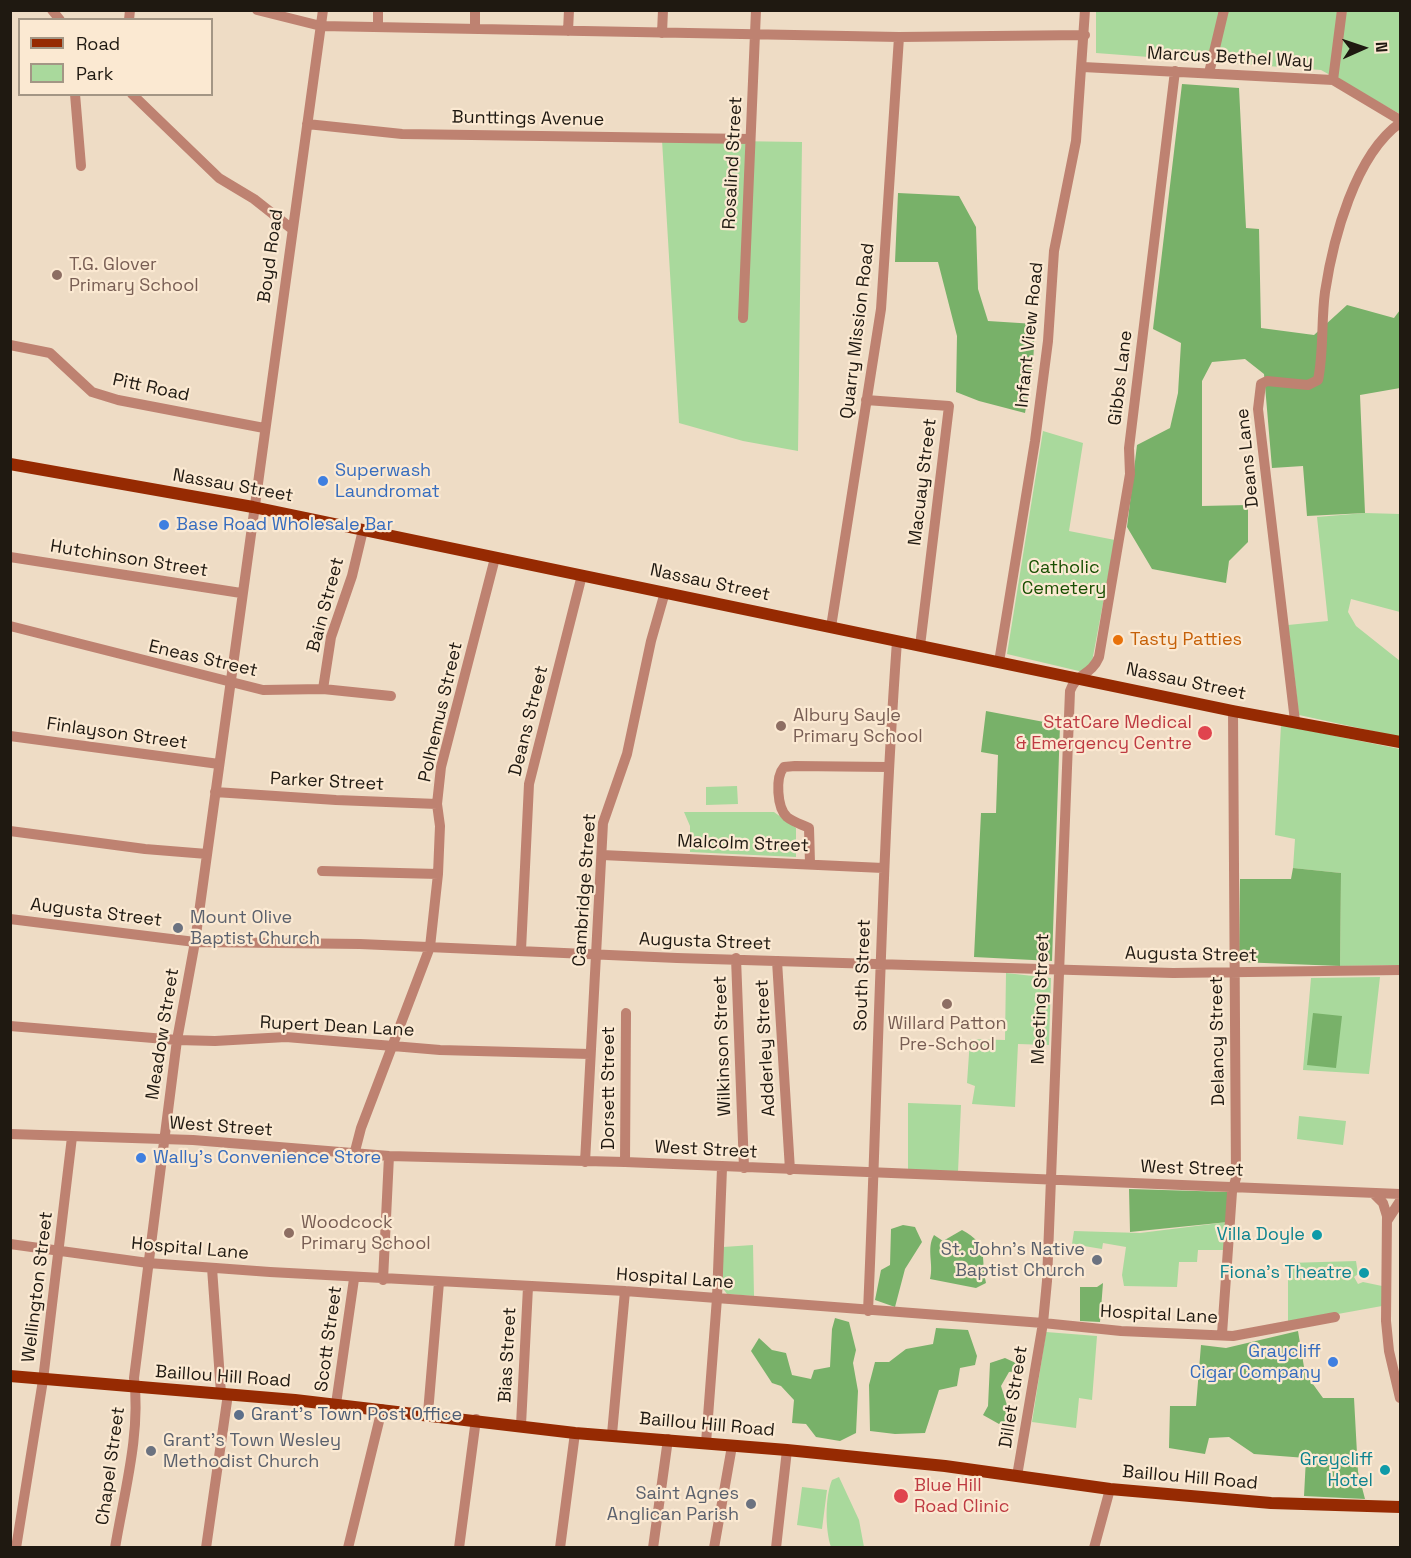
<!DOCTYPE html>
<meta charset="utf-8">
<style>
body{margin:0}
#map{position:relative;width:1411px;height:1558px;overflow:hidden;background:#eedcc5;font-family:"Space Grotesk",sans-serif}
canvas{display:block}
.frame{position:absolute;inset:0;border:12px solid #1f1911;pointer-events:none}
.legend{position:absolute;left:18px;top:18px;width:195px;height:78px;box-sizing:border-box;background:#fbe9d2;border:2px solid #a39685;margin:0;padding:8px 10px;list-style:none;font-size:18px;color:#1f1911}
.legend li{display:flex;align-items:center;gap:12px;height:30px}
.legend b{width:30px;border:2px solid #a39685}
.north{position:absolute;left:1333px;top:18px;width:60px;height:60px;-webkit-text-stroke:4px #fbe9d2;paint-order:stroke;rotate:87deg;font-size:16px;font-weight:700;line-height:24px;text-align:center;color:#1f1911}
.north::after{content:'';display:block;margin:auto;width:21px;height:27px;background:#1f1911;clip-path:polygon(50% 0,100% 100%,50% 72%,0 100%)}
</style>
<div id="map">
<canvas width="1411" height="1558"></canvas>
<div class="frame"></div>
<ul class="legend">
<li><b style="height:8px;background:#962a02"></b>Road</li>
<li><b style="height:16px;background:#a9d99c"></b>Park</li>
</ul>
<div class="north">N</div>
</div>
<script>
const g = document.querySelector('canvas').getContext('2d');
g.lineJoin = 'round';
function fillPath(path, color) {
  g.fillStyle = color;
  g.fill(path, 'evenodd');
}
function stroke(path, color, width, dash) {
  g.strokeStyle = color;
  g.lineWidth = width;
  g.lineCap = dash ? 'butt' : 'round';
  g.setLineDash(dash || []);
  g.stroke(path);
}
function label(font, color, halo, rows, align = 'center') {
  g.font = font + ' "Space Grotesk",sans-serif';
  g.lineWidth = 4.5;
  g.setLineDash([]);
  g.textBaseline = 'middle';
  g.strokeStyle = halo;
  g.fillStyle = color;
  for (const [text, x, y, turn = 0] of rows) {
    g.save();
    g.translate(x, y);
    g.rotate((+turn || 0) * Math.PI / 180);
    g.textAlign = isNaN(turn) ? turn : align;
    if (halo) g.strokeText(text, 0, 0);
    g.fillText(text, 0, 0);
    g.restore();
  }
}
fillPath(new Path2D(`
 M1096,11h304v103l-79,-44 -225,-17z
 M662,140l140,2 -4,309 -55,-10 -64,-18z
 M1043,431l40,12 -14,88 46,9 -24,127 -8,5 -76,-18z
 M1365,513l35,1v98l-49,-13 -3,13 8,14 44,35v76l-101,-22 -11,-90 40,-4 -11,-104z
 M1281,725l119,24v216l-60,1 1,-93 -48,-5 2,-29 -20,-4z
 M737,786l1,18 -32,1v-18z
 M684,812h90l22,16v29l-106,-5v-26z
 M1006,973l45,5 -2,67 -31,-1 -3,63 -43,-3 3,-18 -8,-3 3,-44 35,1z
 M1380,977l-11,97 -66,-4 8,-92z
 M908,1103l53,2 -3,67 -50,-1z
 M1299,1116l47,5 -3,24 -46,-6z
 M1228,1222l-3,28h-27l-1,12h-18l-2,25 -53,-1 -2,-11 4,-28 -23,-4 -1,6 -30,-5 2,-13 66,2z
 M753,1245l1,51 -27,-2 -5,-7 1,-40z
 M1356,1261l2,13 -4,3 4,7 5,-2 19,4v20l-94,17v-60z
 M1046,1332l51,4 -5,64 -13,-2 -3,30 -44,-6z
 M839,1477l20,43 5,27h-33c-6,-18 -6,-50 1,-67z
 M802,1487l25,3 -5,39 -25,-4z`), '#a9d99c');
fillPath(new Path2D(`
 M1182,84l57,4 7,140 13,1 2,99 53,7 33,-30 47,13 6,-8v78l-40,7 5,118 -58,3 -4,-50 -31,2 -8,-94 -19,-15 -33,3 -10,19v125l46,-1v37l-19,19 -3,22 -74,-14 -25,-42 10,-82 33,-17 8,-35 3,-50 -28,-14z
 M898,193l61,3 17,31 2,62 10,32 47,3 -2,42 -8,47 -46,-12 -23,-9 1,-56 -19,-74h-43z
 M986,711l74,14 -8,236 -78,-4 7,-144h15l2,-58 -17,-3z
 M1293,868l48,5 -1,93 -101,-4 1,-83h51z
 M1313,1013l29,3 -6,52 -29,-3z
 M1129,1189l101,3 -2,30 -98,10z
 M903,1225l12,2 7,15 -17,27 -10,38 -20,-7 6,-30 9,-5 1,-36z
 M962,1230c28,15 18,26 24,53l-10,5 -46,-9c4,-15 -4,-30 4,-44l9,6z
 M1103,1283l-3,39 -20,-1v-34h17z
 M835,1318l14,4 7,28 -3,13 5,28 -2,42 -16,8 -24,-4 -10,-13 -14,-1 2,-23 -13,-14 -9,-3 -21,-32 8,-13 13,12 14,3 6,22 19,4 3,-9 16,-3 2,-38z
 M936,1328l32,2 9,26 -2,9 -15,3 -3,18 -18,4 -14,43 -30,1 -25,-3 -1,-46 6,-23h14l17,-13 27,-5z
 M1298,1331l7,42 18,25h31l4,74 7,27 -61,-3 2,-38 -52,-4 -25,-17 -20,1 -4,16 -36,-6 1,-42h26l5,-61 25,3z
 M1005,1358l13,6 -1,7 -8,1 -8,14 10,32 -12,6 -16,-9 5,-9 2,-43z`), '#78b169');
stroke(new Path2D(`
 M52,10l8,10
 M257,10l64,16 578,11 186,-2
 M129,20l1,-10
 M378,26v-16
 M475,29v-19
 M568,31l1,-21
 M662,33l1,-23
 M1083,67l250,13 67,40
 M1209,73l15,-63
 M1333,80l9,-70
 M75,94l6,72
 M132,94l87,84 35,21 38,30
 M307,124l95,10 348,5
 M743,318l13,-308
 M10,345l40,8 42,39 26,8 146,28
 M866,400l83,6 -29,240
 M10,557l231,36
 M10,626l253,64 60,-1 68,7
 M831,627l50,-318 18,-272
 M999,662l36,-221 13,-100 6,-90 22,-110 9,-131
 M323,689l8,-52 21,-61 11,-46
 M1295,721l-37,-312 3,-25 6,-3 41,4 10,-5c6,-29 3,-59 7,-88 8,-53 30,-137 75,-169
 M10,736l209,28
 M215,792l121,8 101,4
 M10,831l135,18 62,5
 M602,855l281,13
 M810,863l-1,-35c-6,-3 -16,-6 -22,-11 -10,-9 -12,-40 -3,-50l11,-1 93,1
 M322,871l116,3
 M10,919l185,23 165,2 317,14 496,15 227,-3
 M521,950l8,-166 53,-209
 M736,958l8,210
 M777,961l13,209
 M10,1026l167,14 38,1 71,-4 154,13 150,4
 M10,1134l183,6 196,16 236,6 775,32
 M354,1155l7,-27 69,-181 8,-73 2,-48 -3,-22 4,-37 54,-209
 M585,1162l18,-339 24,-69 24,-113 14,-49
 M625,1162l1,-149
 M1373,1193l10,10 4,13 -1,105 3,30 11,47
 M1387,1221l13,-20
 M10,1244l138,19 122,9 355,19 418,32 78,8 112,5 102,-19
 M212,1268l9,125
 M383,1280l6,-124
 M868,1311c10,-224 13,-447 29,-670
 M1222,1334l10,-142 4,-14 -3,-467
 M336,1404l18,-125
 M428,1413l11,-131
 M521,1425l7,-138
 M612,1434l13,-143
 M706,1443l11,-145 5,-130
 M1017,1476l26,-153 4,-42 23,-590c6,-18 21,-15 29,-34l31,-183 -1,-26 46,-377
 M16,1548l27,-168 29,-243
 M115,1548c9,-55 26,-115 19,-170l43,-338 18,-98 128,-932
 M206,1548l22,-154
 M348,1548l34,-139
 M459,1548l17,-129
 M560,1548l15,-115
 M653,1548l15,-109
 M714,1548l18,-102
 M776,1548l11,-98
 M1094,1548l16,-59`), '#be8271', 10);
stroke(new Path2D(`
 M10,464l243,43 980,204 167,31
 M10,1376l285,24 280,33 212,17 158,16 165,23 161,14 129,4`), '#962a02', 12);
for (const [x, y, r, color] of [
 [57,275,6,"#8d6e63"],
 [323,481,6,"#3f7fe0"],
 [164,525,6,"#3f7fe0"],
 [1118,640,6,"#e8710a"],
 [781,726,6,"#8d6e63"],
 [1205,733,8,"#e0444e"],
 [178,928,6,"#6b7280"],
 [947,1004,6,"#8d6e63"],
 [141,1158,6,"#3f7fe0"],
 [289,1233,6,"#8d6e63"],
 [1317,1235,6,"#0f9aa8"],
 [1097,1260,6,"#6b7280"],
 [1364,1273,6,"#0f9aa8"],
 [1333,1362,6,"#3f7fe0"],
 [239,1415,6,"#5c6f8a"],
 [151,1451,6,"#6b7280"],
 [1385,1470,6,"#0f9aa8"],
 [901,1496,8,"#e0444e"],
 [751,1504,6,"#6b7280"]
]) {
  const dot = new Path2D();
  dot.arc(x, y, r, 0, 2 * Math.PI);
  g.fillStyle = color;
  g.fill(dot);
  stroke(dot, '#fbe9d2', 2);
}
label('18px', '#1f1911', '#fbe9d2', [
 ["Marcus Bethel Way",1230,58,3],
 ["Bunttings Avenue",528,119,1],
 ["Rosalind Street",733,163,-87],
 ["Boyd Road",271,256,-82],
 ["Quarry Mission Road",858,331,-83],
 ["Infant View Road",1030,335,-84],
 ["Gibbs Lane",1121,378,-83],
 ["Pitt Road",151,388,12],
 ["Deans Lane",1248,458,-96],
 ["Macuay Street",923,482,-83],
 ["Nassau Street",233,486,10],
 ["Hutchinson Street",129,559,9],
 ["Nassau Street",710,583,12],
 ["Bain Street",326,605,-75],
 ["Eneas Street",203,659,13],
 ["Nassau Street",1186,682,12],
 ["Polhemus Street",441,712,-77],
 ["Deans Street",529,721,-76],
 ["Finlayson Street",117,734,8],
 ["Parker Street",327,782,3],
 ["Malcolm Street",743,844,2],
 ["Cambridge Street",585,890,-86],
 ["Augusta Street",96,913,7],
 ["Augusta Street",705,942,2],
 ["Augusta Street",1191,955,1],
 ["South Street",863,975,-88],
 ["Meeting Street",1041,999,-88],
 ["Rupert Dean Lane",337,1027,3],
 ["Meadow Street",163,1034,-81],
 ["Delancy Street",1218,1041,-91],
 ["Wilkinson Street",723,1046,-92],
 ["Adderley Street",766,1048,-93],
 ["Dorsett Street",609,1088,-90],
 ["West Street",221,1127,4],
 ["West Street",706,1150,3],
 ["West Street",1192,1169,2],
 ["Hospital Lane",190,1249,5],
 ["Hospital Lane",675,1279,4],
 ["Wellington Street",38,1287,-83],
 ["Hospital Lane",1159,1315,3],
 ["Scott Street",329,1339,-82],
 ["Bias Street",508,1355,-87],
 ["Baillou Hill Road",223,1377,4],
 ["Dillet Street",1014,1397,-81],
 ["Baillou Hill Road",707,1425,5],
 ["Chapel Street",111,1466,-82],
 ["Baillou Hill Road",1190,1478,5]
]);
label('18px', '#785e54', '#fbe9d2', [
 ["T.G. Glover",69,265],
 ["Primary School",69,286],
 ["Albury Sayle",793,716],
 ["Primary School",793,737],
 ["Willard Patton",947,1024,"center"],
 ["Pre-School",947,1045,"center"],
 ["Woodcock",301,1223],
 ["Primary School",301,1244]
], 'left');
label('18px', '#366cbe', '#fbe9d2', [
 ["Superwash",335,471],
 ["Laundromat",335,492],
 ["Base Road Wholesale Bar",176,525],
 ["Wally's Convenience Store",153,1158],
 ["Graycliff",1321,1352,"right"],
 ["Cigar Company",1321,1373,"right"]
], 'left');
label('18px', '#184f02', '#fbe9d2', [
 ["Catholic",1064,568],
 ["Cemetery",1064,589]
]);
label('18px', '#c56008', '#fbe9d2', [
 ["Tasty Patties",1130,640]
], 'left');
label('18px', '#be3a42', '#fbe9d2', [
 ["StatCare Medical",1192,723],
 ["& Emergency Centre",1192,744],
 ["Blue Hill",914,1486,"left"],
 ["Road Clinic",914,1507,"left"]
], 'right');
label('18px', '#5b616d', '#fbe9d2', [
 ["Mount Olive",190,918],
 ["Baptist Church",190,939],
 ["St. John's Native",1085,1250,"right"],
 ["Baptist Church",1085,1271,"right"],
 ["Grant’s Town Wesley",163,1441],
 ["Methodist Church",163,1462],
 ["Saint Agnes",739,1494,"right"],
 ["Anglican Parish",739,1515,"right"]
], 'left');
label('18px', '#0d838f', '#fbe9d2', [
 ["Villa Doyle",1305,1235],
 ["Fiona’s Theatre",1352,1273],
 ["Greycliff",1373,1460],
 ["Hotel",1373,1481]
], 'right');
label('18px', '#4e5e75', '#fbe9d2', [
 ["Grant's Town Post Office",251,1415]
], 'left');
</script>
